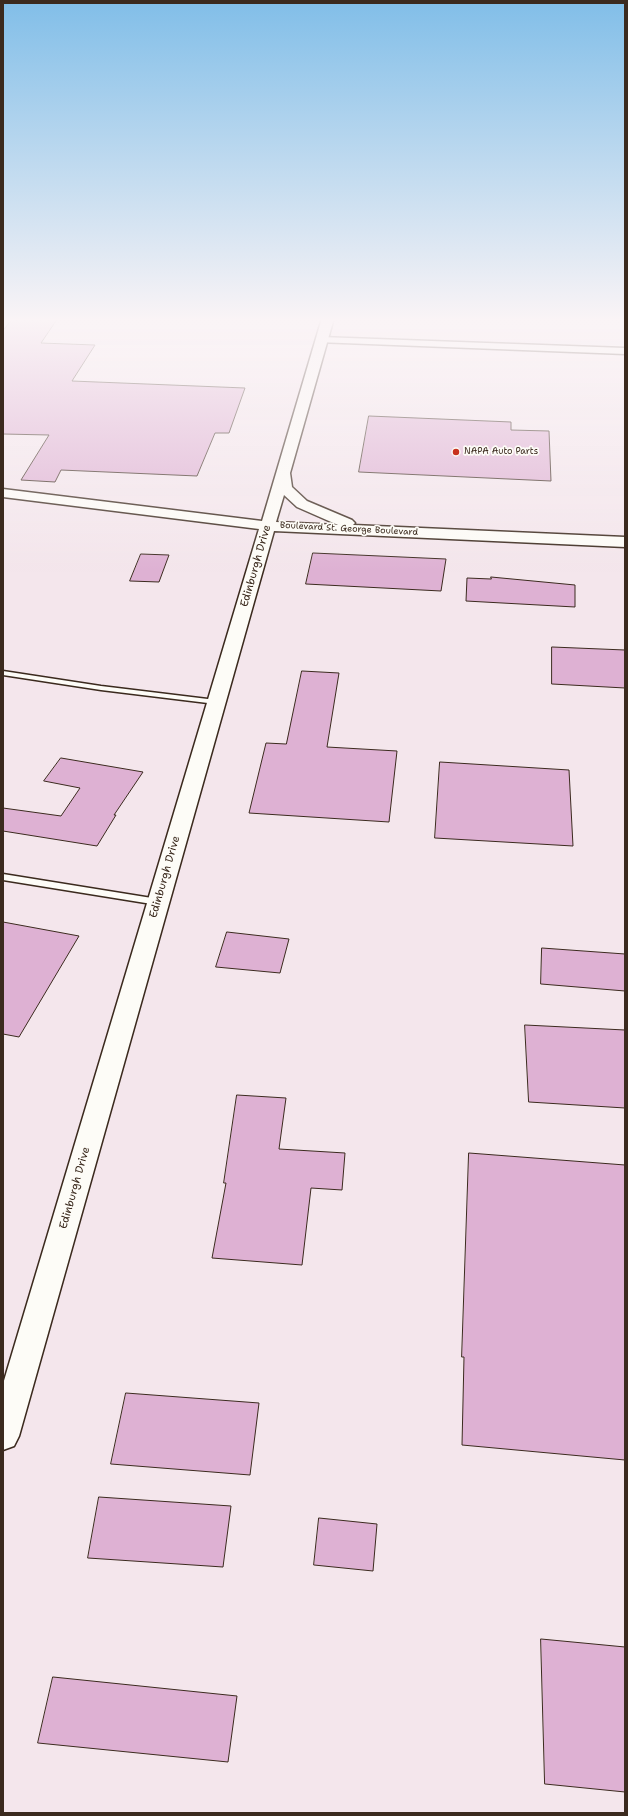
<!DOCTYPE html>
<style>
body{margin:0}
#map{position:relative;width:628px;height:1816px;overflow:hidden;background:#f4e6ec;font-family:"Shantell Sans",sans-serif}
canvas{display:block}
.frame{position:absolute;inset:0;border:4px solid #3b2a1e;pointer-events:none}
</style>
<div id="map">
<canvas width="628" height="1816"></canvas>
<div class="frame"></div>
</div>
<script>
const g = document.querySelector('canvas').getContext('2d');
g.lineJoin = 'round';
function fillPath(path, color) {
  g.fillStyle = color;
  g.fill(path, 'evenodd');
}
function stroke(path, color, width, dash) {
  g.strokeStyle = color;
  g.lineWidth = width;
  g.lineCap = dash ? 'butt' : 'round';
  g.setLineDash(dash || []);
  g.stroke(path);
}
function label(font, color, halo, rows, align = 'center') {
  g.font = font + ' "Shantell Sans",sans-serif';
  g.lineWidth = 3.5;
  g.setLineDash([]);
  g.textBaseline = 'middle';
  g.strokeStyle = halo;
  g.fillStyle = color;
  for (const [text, x, y, turn = 0] of rows) {
    g.save();
    g.translate(x, y);
    g.rotate((+turn || 0) * Math.PI / 180);
    g.textAlign = isNaN(turn) ? turn : align;
    if (halo) g.strokeText(text, 0, 0);
    g.fillText(text, 0, 0);
    g.restore();
  }
}
const building = new Path2D(`
 M13,318h45l-17,25 54,2 -23,36 173,7 -16,45h-14l-18,43 -136,-6 -6,12 -34,-2 28,-45 -46,-1v-103z
 M369,416l142,6v8l38,1 2,50 -192,-9z
 M313,553l133,6 -5,32 -135,-7z
 M141,554l28,1 -10,27 -29,-1z
 M491,577l84,8v22l-109,-6 1,-23 24,1z
 M552,647l73,3v38l-73,-4z
 M302,671l37,2 -12,74 70,4 -8,71 -140,-9 17,-70 20,1z
 M61,758l82,14 -29,43h2l-19,31 -94,-15v-23l58,8 19,-28 -36,-7z
 M440,762l129,8 4,76 -138,-8z
 M3,922l76,14 -60,101 -16,-3z
 M227,932l62,7 -9,34 -64,-6z
 M542,948l83,6v37l-84,-7z
 M525,1025l100,5v78l-96,-6z
 M237,1095l49,3 -7,51 66,4 -3,37 -31,-2 -9,77 -90,-7 14,-75h-2z
 M469,1153l156,12v295l-163,-15 2,-88h-2z
 M126,1393l133,10 -9,72 -139,-11z
 M99,1497l132,9 -8,61 -135,-9z
 M319,1518l58,6 -4,47 -59,-6z
 M541,1639l84,8v145l-80,-8z
 M53,1677l184,19 -9,66 -190,-19z`);
fillPath(building, '#deb1d3');
stroke(building, '#3b2a1e', 1);
const service = new Path2D(`
 M3,671l98,15 115,14 4,2 -4,2 -115,-14 -98,-15z
 M3,874l155,25 5,3 -5,3 -155,-25z`);
const minor = new Path2D(`
 M321,337l304,11v6l-308,-12 -1,-2z`);
const tertiary = new Path2D(`
 M322,318h12l-44,155 2,14 15,14 45,19 3,3 -2,2 272,12v10l-351,-16 -255,905 -5,10 -11,4v-66l256,-855 -256,-32v-8l259,32zM284,495l13,12 41,18 -62,-3z`);
stroke(service, '#3b2a1e', 3);
stroke(minor, '#3b2a1e', 3);
stroke(tertiary, '#3b2a1e', 3);
fillPath(service, '#fdfcf7');
fillPath(minor, '#fdfcf7');
fillPath(tertiary, '#fdfcf7');
const sky = g.createLinearGradient(0, 0, 0, 572);
sky.addColorStop(0, '#81bee8');
sky.addColorStop(0.56, '#faf4f6');
sky.addColorStop(1, '#faf4f600');
g.fillStyle = sky;
g.fillRect(0, 0, 628, 572);
for (const [x, y, r, color] of [
 [456,452,4,"#c8321e"]
]) {
  const dot = new Path2D();
  dot.arc(x, y, r, 0, 2 * Math.PI);
  g.fillStyle = color;
  g.fill(dot);
  stroke(dot, '#fdfcf7', 1.5);
}
label('9px', '#3b2a1e', '#fdfcf7', [
 ["NAPA Auto Parts",464,452]
], 'left');
label('9px', '#3b2a1e', '#fdfcf7', [
 ["Boulevard St. George Boulevard",349,529,3]
]);
label('11px', '#3b2a1e', '#fdfcf7', [
 ["Edinburgh Drive",256,566,-74],
 ["Edinburgh Drive",165,877,-74],
 ["Edinburgh Drive",75,1188,-74]
]);
</script>
